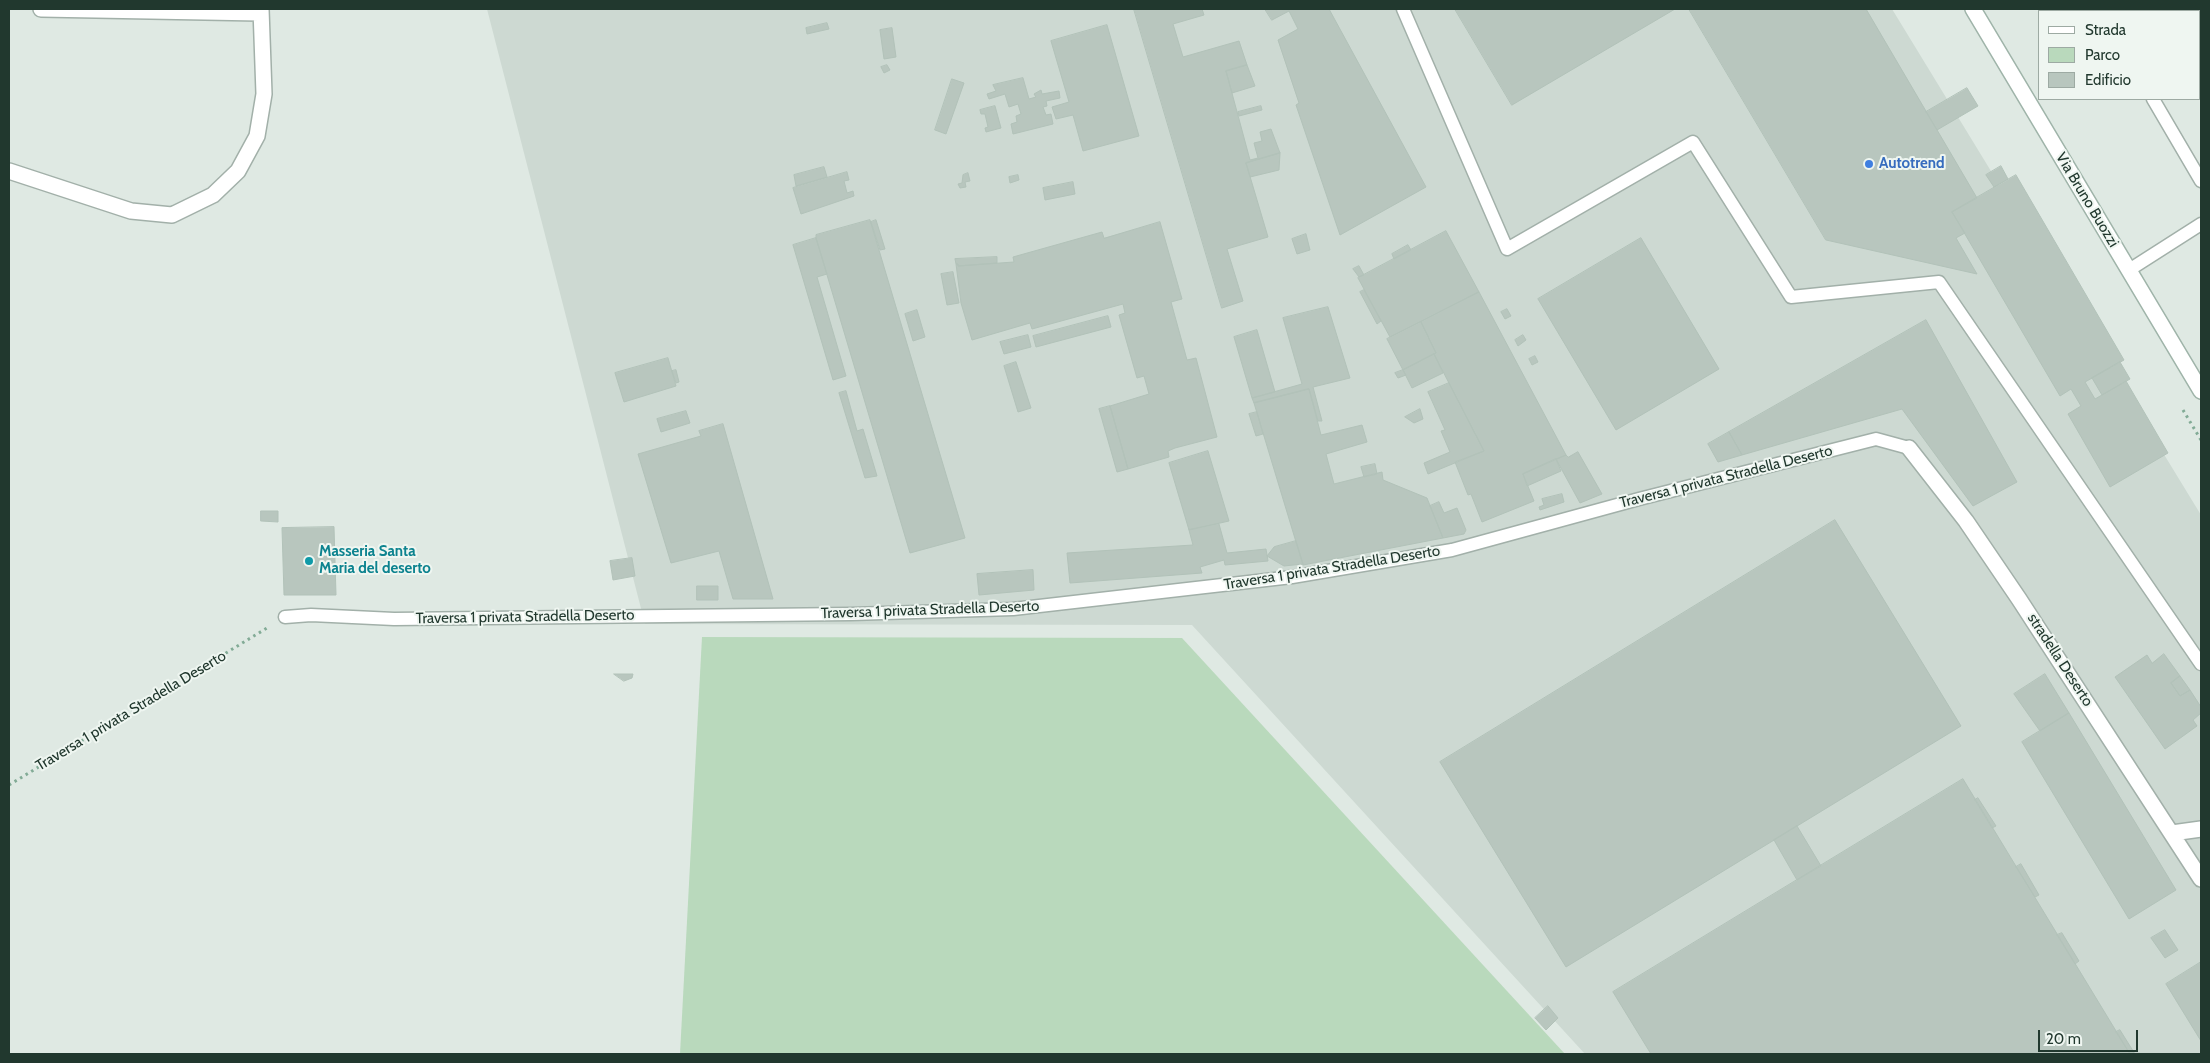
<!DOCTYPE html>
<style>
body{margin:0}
#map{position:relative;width:2210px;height:1063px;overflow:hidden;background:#dfe9e3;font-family:Cabin,sans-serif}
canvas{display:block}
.frame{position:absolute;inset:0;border:10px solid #21382e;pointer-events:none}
.legend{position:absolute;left:2038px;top:10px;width:162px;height:90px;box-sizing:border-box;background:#eff6f1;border:1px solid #9daaa3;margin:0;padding:6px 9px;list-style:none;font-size:15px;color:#21382e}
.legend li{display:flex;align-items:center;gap:10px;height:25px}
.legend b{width:25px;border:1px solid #9daaa3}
.scale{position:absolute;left:2038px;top:1030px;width:100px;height:22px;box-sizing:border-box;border:2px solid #21382e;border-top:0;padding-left:6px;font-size:15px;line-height:18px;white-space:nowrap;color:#21382e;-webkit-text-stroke:4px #eff6f1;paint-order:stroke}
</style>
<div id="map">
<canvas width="2210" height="1063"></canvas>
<div class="frame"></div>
<ul class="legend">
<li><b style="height:6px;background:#fff"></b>Strada</li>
<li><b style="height:14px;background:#b9d9bc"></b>Parco</li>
<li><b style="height:14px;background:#b8c6be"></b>Edificio</li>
</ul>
<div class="scale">20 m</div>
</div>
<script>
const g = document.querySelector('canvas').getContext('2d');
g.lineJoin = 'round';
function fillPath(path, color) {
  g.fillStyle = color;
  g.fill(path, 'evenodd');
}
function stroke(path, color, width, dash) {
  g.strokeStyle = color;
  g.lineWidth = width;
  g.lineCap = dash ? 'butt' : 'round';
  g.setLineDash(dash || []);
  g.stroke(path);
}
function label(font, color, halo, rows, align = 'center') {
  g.font = font + ' Cabin,sans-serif';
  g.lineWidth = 4;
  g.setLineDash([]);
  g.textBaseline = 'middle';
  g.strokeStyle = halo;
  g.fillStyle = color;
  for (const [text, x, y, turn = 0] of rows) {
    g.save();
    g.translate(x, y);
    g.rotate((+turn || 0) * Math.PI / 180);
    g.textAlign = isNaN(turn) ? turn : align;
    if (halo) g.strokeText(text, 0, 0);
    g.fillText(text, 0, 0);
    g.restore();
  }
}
fillPath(new Path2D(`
 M487,9h1405l309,506v539h-616l-393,-429 -547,-1z`), '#cdd9d2');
fillPath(new Path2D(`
 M702,637l480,1 383,416h-885z`), '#b9d9bc');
const building = new Path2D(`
 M1134,9h68l2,6 -31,9 10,33 56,-16 8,24 -21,6 24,89 8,-2 -4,-15 8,-2 -2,-9 11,-3 9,24 -34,10 22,74 -41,12 16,52 -21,7z
 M1265,9h64l97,178 -86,48 -44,-130 3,-2 -21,-63 20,-11 -9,-18 -17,9z
 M1455,9h220l-163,96z
 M1689,9h177l111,189 -25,14 13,21 -9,5 21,36 -151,-34z
 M827,23l2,6 -22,5 -1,-6z
 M1107,25l32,111 -56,15 -10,-36 -17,4 -4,-12 17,-5 -18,-61z
 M892,28l4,29 -12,2 -4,-29z
 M887,65l3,5 -6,3 -3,-6z
 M1247,65l8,21 -23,7 -6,-22z
 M1023,78l6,21 7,-2 -2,-3 7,-4 1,4 17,-3 1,7 -14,3 1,5 -4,1 3,8 5,-1 2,10 -40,10 -2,-10 6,-2 -1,-6 5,-2 -3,-10 -9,3 -4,-13 -16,5 -2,-5 9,-3 -3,-6z
 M952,79l12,4 -18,51 -11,-4z
 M1967,88l11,18 -41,24 -11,-18z
 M995,106l6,22 -15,4 -1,-4 3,-1 -3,-13h-4l-1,-4z
 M1261,106l1,4 -23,6 -1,-4z
 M1280,153l-1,17 -29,7 -4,-14z
 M2001,166l7,13 -14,8 -8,-12z
 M824,167l3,10 -31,9 -2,-11z
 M847,172l2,8 -5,1 3,12 6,-2 1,5 -53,18 -8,-26z
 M968,173l2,8 -5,1 1,5 -6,1 -2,-4 4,-1 1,-8z
 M1018,175l1,5 -9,3 -1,-6z
 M2016,175l108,185 -39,22 10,17 31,-18 42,72 -58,34 -42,-73 13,-8 -10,-17 -11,7 -108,-184z
 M1073,182l2,12 -30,6 -2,-12z
 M870,220l95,318 -55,15 -94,-315v-3z
 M876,220l9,29 -5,1 -9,-28z
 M1160,222l22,77 -11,3 16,58 9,-2 21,79 -42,11 -7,3 1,6 -41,12 -18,-63 39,-12 -5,-18 -7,2 -18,-63 6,-2 -2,-9 -91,25 -2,-6 -58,17 -11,-37 -5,-39h2v2l56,-4 -1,-5 89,-25 2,6z
 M1446,231l33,61 -89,45 -32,-59z
 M1306,234l4,16 -13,4 -5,-15z
 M816,238l11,36 -10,3 29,99 -13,4 -40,-135z
 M1641,238l78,131 -103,61 -78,-131z
 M1408,245l3,5 -17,9 -2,-5z
 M997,257v6l-39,3v-2h-2l-1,-5z
 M1359,266l5,9 -5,2 -6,-8z
 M953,272l6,31 -12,2 -6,-31z
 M1364,290l17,31 -4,3 -17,-32z
 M1479,292l87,163 -43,19 11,27 -52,21 -11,-28 -3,1 -13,-33 29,-11 -50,-97 2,-1 -15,-31z
 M1328,307l22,71 -37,9 9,34h-4l-9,-32 -55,14 -2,-5 50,-14 -19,-66z
 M1507,309l4,7 -6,3 -4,-7z
 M917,310l8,27 -12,4 -8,-27z
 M1108,316l3,11 -75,20 -3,-11z
 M1926,320l91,162 -44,24 -71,-97 -160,46 -13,-23z
 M1421,322l15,31 -33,17 -16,-31z
 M1257,330l18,62 -23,6 -18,-61z
 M1028,335l3,12 -27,7 -4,-12z
 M1523,335l3,5 -8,6 -3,-6z
 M1434,354l9,19 -31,15 -9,-18z
 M1535,356l3,6 -6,3 -3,-6z
 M668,358l8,28 -52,16 -9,-29z
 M1016,362l15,46 -13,4 -14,-46z
 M2120,362l10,17 -28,16 -10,-17z
 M676,370l3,12 -3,1 -4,-12z
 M1403,370l3,5 -8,3 -3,-5z
 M1449,383l35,68 -56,23 -4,-11 26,-11 -9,-21 4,-1 -17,-38z
 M1309,389l12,46 41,-10 5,17 -41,12 8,30 48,-12 1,8 44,18 16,40 -140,27 -49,-162z
 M846,391l11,40 6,-2 14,47 -12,2 -26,-85z
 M1110,406l18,63 -11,3 -18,-63z
 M1420,409l3,10 -9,4 -9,-6z
 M686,411l4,12 -29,9 -4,-13z
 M1257,412l6,22 -7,2 -7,-22z
 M723,424l50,175h-40l-14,-48 -48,12 -33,-109 63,-18 -2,-5z
 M1729,432l13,23 -24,7 -10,-18z
 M1208,451l21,70 -40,9 -20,-67z
 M1578,452l24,42 -22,9 -24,-44 10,-4 2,2z
 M1556,459l5,12 -34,15 -4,-12z
 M1375,464l2,10 -13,3 -3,-10z
 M1562,494l2,8 -24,8 -1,-3 5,-2 -2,-6z
 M1439,502l5,11 13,-5 9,22 -2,4 -21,4 -13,-32z
 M261,511h17v11l-17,-1z
 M1835,520l126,206 -395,241 -126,-205z
 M1219,524l8,29 39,-4 2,12 -43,4 -1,-5 -24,7 2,6 -132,10 -3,-30 126,-8 -4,-15z
 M334,527l2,68h-52l-2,-67z
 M1296,541l7,23 -19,2 -17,-10 7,-9z
 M632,558l3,18 -22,4 -3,-19z
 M1033,570l1,20 -55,5 -2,-21z
 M697,586h21v14h-21z
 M2164,654l16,22 -9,7 9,13 10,-6 11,17v6l-8,7 4,6 -32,23 -50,-72 32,-22 5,8z
 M614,674h19l-1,4 -8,3z
 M2045,674l24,39 -29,18 -26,-37z
 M2180,676l10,14 -10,6 -9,-13z
 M2069,713l107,177 -47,29 -107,-177z
 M1963,779l167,275h-479l-38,-62z
 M1978,798l18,28 -4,2 -17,-28z
 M1797,826l24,40 -24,14 -23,-40z
 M2021,864l18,31 -4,2 -19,-30z
 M2165,930l13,20 -13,8 -14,-20z
 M2062,933l17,28 -4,3 -18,-29z
 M2201,962v79l-35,-57z
 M1548,1006l10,12 -12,12 -11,-12z
 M2120,1030l15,24h-5l-14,-22z`);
fillPath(building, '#b8c6be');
stroke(building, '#b2c2b9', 1);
const service = new Path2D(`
 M1403,9l104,240 186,-107 98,155 148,-15 262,382
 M2100,9l1,2
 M2161,9l1,2
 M2199,75l2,4
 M2153,99l48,82
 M2129,270l72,-46
 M285,617l26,-2 83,4 457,-5 162,-5 279,-32 160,-27 187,-51 237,-60 33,9`);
const minor = new Path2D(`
 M41,9l218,4
 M9,171l122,40 41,4 41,-20 25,-24 19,-35 7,-42 -3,-85
 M1909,448l57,73 53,78 182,280
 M2172,833l29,-4`);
const secondary = new Path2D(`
 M1973,9l228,382`);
stroke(service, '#a2b0a9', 15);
stroke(minor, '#a2b0a9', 18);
stroke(secondary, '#9fb4a9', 18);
stroke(new Path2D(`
 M2183,410l18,30
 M9,785l258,-157`), '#82ab96', 3, [2.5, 4]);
stroke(service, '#fff', 12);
stroke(minor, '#fff', 15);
stroke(secondary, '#fff', 15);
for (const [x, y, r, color] of [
 [1869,164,5,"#3f7fe0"],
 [309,561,5,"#0f9aa8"]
]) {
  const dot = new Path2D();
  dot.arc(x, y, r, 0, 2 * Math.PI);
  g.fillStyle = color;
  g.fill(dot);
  stroke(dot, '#eff6f1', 2);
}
label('bold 15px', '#366cbe', '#eff6f1', [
 ["Autotrend",1879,164]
], 'left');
label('15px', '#21382e', '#eff6f1', [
 ["Via Bruno Buozzi",2087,200,59],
 ["Traversa 1 privata Stradella Deserto",1726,477,-14],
 ["Traversa 1 privata Stradella Deserto",1332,568,-9],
 ["Traversa 1 privata Stradella Deserto",930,610,-2],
 ["Traversa 1 privata Stradella Deserto",525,617,-1],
 ["stradella Deserto",2060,660,57],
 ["Traversa 1 privata Stradella Deserto",131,711,-31]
]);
label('bold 15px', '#0d838f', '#eff6f1', [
 ["Masseria Santa",319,552],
 ["Maria del deserto",319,569]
], 'left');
</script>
